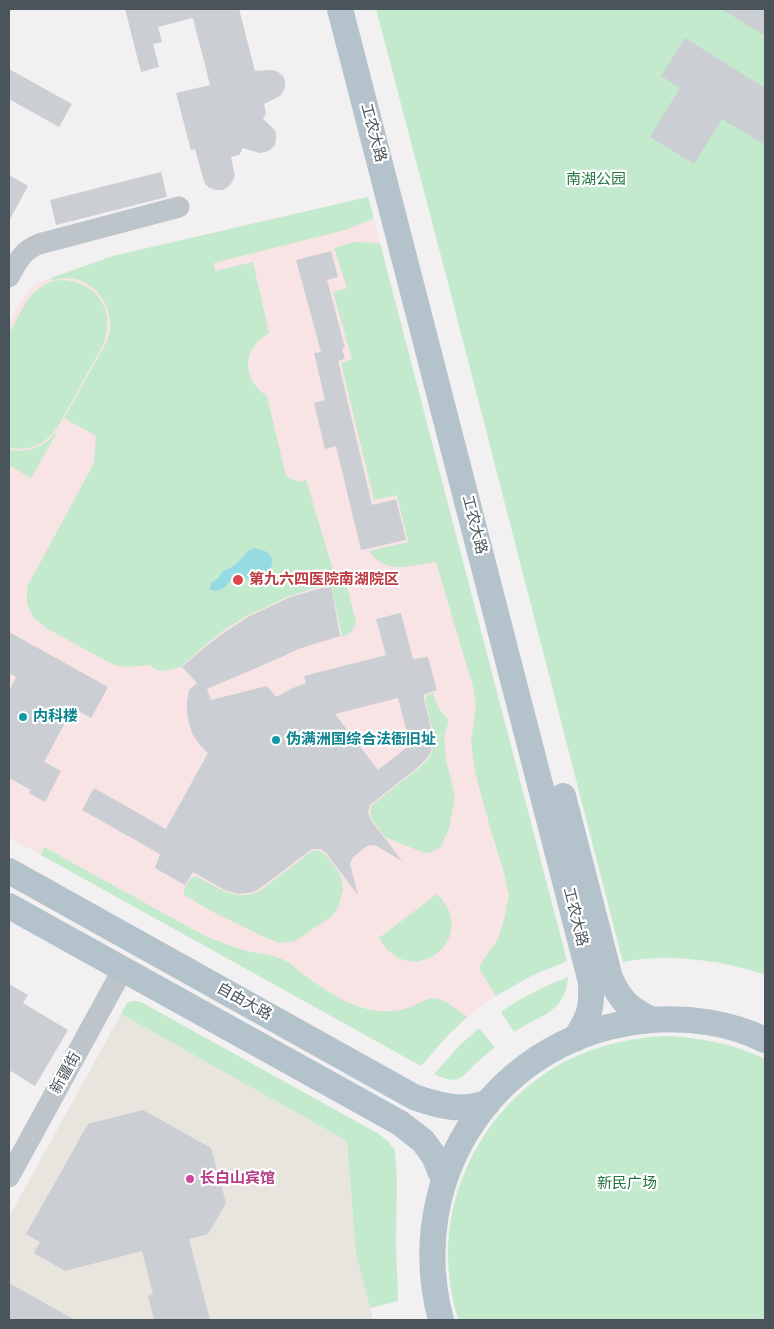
<!DOCTYPE html>
<meta charset="utf-8">
<style>
body{margin:0}
#map{position:relative;width:774px;height:1329px;overflow:hidden;background:#f2f0f0;font-family:"Archivo Narrow",sans-serif}
canvas{display:block}
.frame{position:absolute;inset:0;border:10px solid #4a555b;pointer-events:none}
</style>
<div id="map">
<canvas width="774" height="1329"></canvas>
<div class="frame"></div>
</div>
<script>
const g = document.querySelector('canvas').getContext('2d');
g.lineJoin = 'round';
function fillPath(path, color) {
  g.fillStyle = color;
  g.fill(path, 'evenodd');
}
function stroke(path, color, width, dash) {
  g.strokeStyle = color;
  g.lineWidth = width;
  g.lineCap = dash ? 'butt' : 'round';
  g.setLineDash(dash || []);
  g.stroke(path);
}
function label(font, color, halo, rows, align = 'center') {
  g.font = font + ' "Archivo Narrow","Noto Sans SC",sans-serif';
  g.lineWidth = 4.5;
  g.setLineDash([]);
  g.textBaseline = 'middle';
  g.strokeStyle = halo;
  g.fillStyle = color;
  for (const [text, x, y, turn = 0] of rows) {
    g.save();
    g.translate(x, y);
    g.rotate((+turn || 0) * Math.PI / 180);
    g.textAlign = isNaN(turn) ? turn : align;
    if (halo) g.strokeText(text, 0, 0);
    g.fillText(text, 0, 0);
    g.restore();
  }
}
fillPath(new Path2D(`
 M121,1014l226,127 9,114 17,65h-364v-103z`), '#e8e4de');
fillPath(new Path2D(`
 M368,197l199,764 -36,15 -30,16 -27,20 -26,23 -27,31 -412,-229v-514l12,-22 10,-13 13,-8 69,-24z`), '#f8e4e4');
fillPath(new Path2D(`
 M376,9h389v966c-41,-15 -99,-22 -142,-13l-176,-683z
 M368,197l6,21 -25,11 -135,34 1,8 38,-9 16,71c-27,15 -28,46 -2,63l19,80 12,6 8,-2 29,96 9,-1 12,47c-3,9 -5,12 -14,15l-11,-53 -22,6 -22,7 -40,19 -23,14 -21,17 -22,20 -18,4 -6,-1 -8,-5 -21,2 -14,-2 -68,-37 -13,-11 -6,-14v-16l67,-124 2,-27 -32,-18 41,-73c3,-7 6,-14 5,-22 -1,-21 -15,-39 -34,-44 -8,-2 -16,0 -24,1l-1,-2 62,-22zM248,551l24,13 -3,8 -12,8 -16,-3h-7l-4,5 -18,9 -2,-3 2,-6 7,-5 7,-8 9,-4z
 M354,242l26,1 187,718 -36,15 -35,20 -16,-26v-5l18,-26 7,-23 4,-21 -5,-22 -16,-53 -13,-48 -4,-30 5,-36 -3,-19 -37,-125c-25,3 -50,14 -67,-11l39,-9 -11,-47 -23,5 -33,-137 11,-4 -19,-67 14,-4 -13,-40z
 M64,280c35,4 52,31 39,65l-46,83c-13,17 -26,23 -48,20v-114l17,-32 7,-9 9,-7 10,-5z
 M59,429l-28,49 -22,-13v-15c22,3 36,-3 50,-21z
 M433,693c4,13 6,18 16,27l-5,16 2,24 9,36 -6,33 -9,19 -8,4 -8,1 -39,-16 -14,-19 -1,-7 2,-6 46,-36 11,-11 3,-7 2,-14 -9,-38 3,-4z
 M44,847l161,89c15,6 30,12 46,16 11,2 23,3 33,8 7,3 12,9 18,13 23,17 49,36 78,38 10,1 21,0 30,-4 9,-3 19,-11 29,-8 10,3 20,12 28,18l-19,18 -27,31 -380,-211z
 M316,850l3,1 6,3 14,18 3,9 1,9 -5,18 -6,8 -37,25 -15,2 -14,-5 -53,-26 -29,-17c-1,-7 5,-17 12,-19 22,12 38,26 64,15l52,-40z
 M437,894c46,44 -27,100 -58,44z
 M568,977c-2,36 -29,38 -54,55l-13,-20c20,-15 43,-25 67,-35z
 M131,1001h8l240,133 10,8 6,9 2,28 -1,64 2,58 -28,7 -14,-53 -9,-114 -226,-127 6,-11z
 M479,1028l16,19c-6,5 -13,11 -19,16 -16,17 -18,22 -42,11l25,-28z
 M662,1036c36,1 70,7 103,23v261h-307c-6,-22 -10,-44 -10,-67 1,-90 61,-176 147,-204 22,-8 44,-11 67,-13z`), '#c4eace');
fillPath(new Path2D(`
 M254,548c5,1 11,2 15,6 8,9 -1,24 -11,26 -8,1 -16,-4 -24,-3 -7,7 -12,17 -24,13v-4l2,-4 7,-5 4,-6 12,-6 13,-14z`), '#96dbe2');
fillPath(new Path2D(`
 M125,9h114l16,62 18,-1 5,2 5,4 2,5v6l-2,5 -3,4 -16,8 2,9 -3,6 10,9 3,5v6l-1,6 -4,4 -5,3 -6,1 -17,-5 -4,7 -8,2 4,19 -3,6 -4,5 -5,3h-7l-6,-2 -5,-4 -2,-6 -8,-29 -4,1 -15,-57 34,-8 -17,-67 -35,9 4,15 -9,2 6,23 -18,5z
 M722,9h43v27z
 M685,38l80,50v57l-43,-26 -28,45 -44,-27 30,-49 -19,-12z
 M9,69l63,35 -13,23 -50,-28z
 M161,172l6,25 -111,28 -6,-25z
 M9,175l19,11 -19,35z
 M331,251l7,26 -11,3 18,68 -3,1 3,10 -7,2 34,144 24,-6 10,41 -45,10 -25,-104 -11,3 -11,-46 11,-3 -11,-47 7,-1 -25,-92z
 M331,585l9,51 -42,13 -14,7 -77,33 4,11 56,-14 9,11 17,-9 13,-5 -2,-7 82,-21 -10,-36 25,-6 12,46 15,-2 9,33 -14,5 10,42 -2,14 -3,6 -11,11 -47,37 -2,6 2,8 32,42 -27,-16 -8,1 -14,11 -3,7 8,31 -32,-42 -5,-4h-9l-53,40 -6,3 -15,2 -13,-4 -32,-18 -8,13 -30,-17 5,-14 -78,-44 12,-22 72,41 42,-76 -8,-8 -7,-10 -4,-11 -2,-11v-12l2,-11 8,-7 -15,-16 22,-19 21,-16 23,-15 40,-19zM398,698l12,47 -32,25 -43,-56z
 M9,632l99,55 -17,31 -18,-10 -29,54 17,9 -16,31 -16,-9 2,-3 -22,-12v-87l7,-14 -7,-4z
 M9,984l19,11 -5,8 45,27 -33,56 -26,-16z
 M143,1110l68,38 15,55 -18,31 -19,5 21,81h-56l-6,-24 5,-2 -11,-43 -77,20 -31,-18 6,-11 -14,-8 62,-110z
 M9,1283l66,37h-66z`), '#cbced2');
stroke(new Path2D(`
 M9,277c8,-15 14,-27 30,-33l140,-37
 M9,1177l114,-208`), '#bdc5cb', 21);
stroke(new Path2D(`
 M340,9l251,973c1,27 -1,34 -16,57
 M563,796l47,182c11,23 19,31 42,42
 M9,871l405,226c17,6 36,12 54,10 7,0 13,-3 20,-4
 M9,906l391,217 23,18 11,15 10,24
 M441,1320c-39,-145 58,-288 210,-300 38,-3 80,3 114,20`), '#b3c2cb', 26);
for (const [x, y, r, color] of [
 [238,580,6,"#e0444e"],
 [23,717,5,"#0f9aa8"],
 [276,740,5,"#0f9aa8"],
 [190,1179,5,"#d1479c"]
]) {
  const dot = new Path2D();
  dot.arc(x, y, r, 0, 2 * Math.PI);
  g.fillStyle = color;
  g.fill(dot);
  stroke(dot, '#fff', 2);
}
label('15px', '#4a555b', '#fff', [
 ["工农大路",373,133,75],
 ["工农大路",474,525,76],
 ["工农大路",575,917,76],
 ["自由大路",244,1002,29],
 ["新疆街",66,1073,-61]
]);
label('15px', '#227542', '#fff', [
 ["南湖公园",596,180],
 ["新民广场",627,1184]
]);
label('bold 15px', '#be3a42', '#fff', [
 ["第九六四医院南湖院区",249,580]
], 'left');
label('bold 15px', '#0d838f', '#fff', [
 ["内科楼",33,717],
 ["伪满洲国综合法衙旧址",286,740]
], 'left');
label('bold 15px', '#b23c85', '#fff', [
 ["长白山宾馆",200,1179]
], 'left');
</script>
